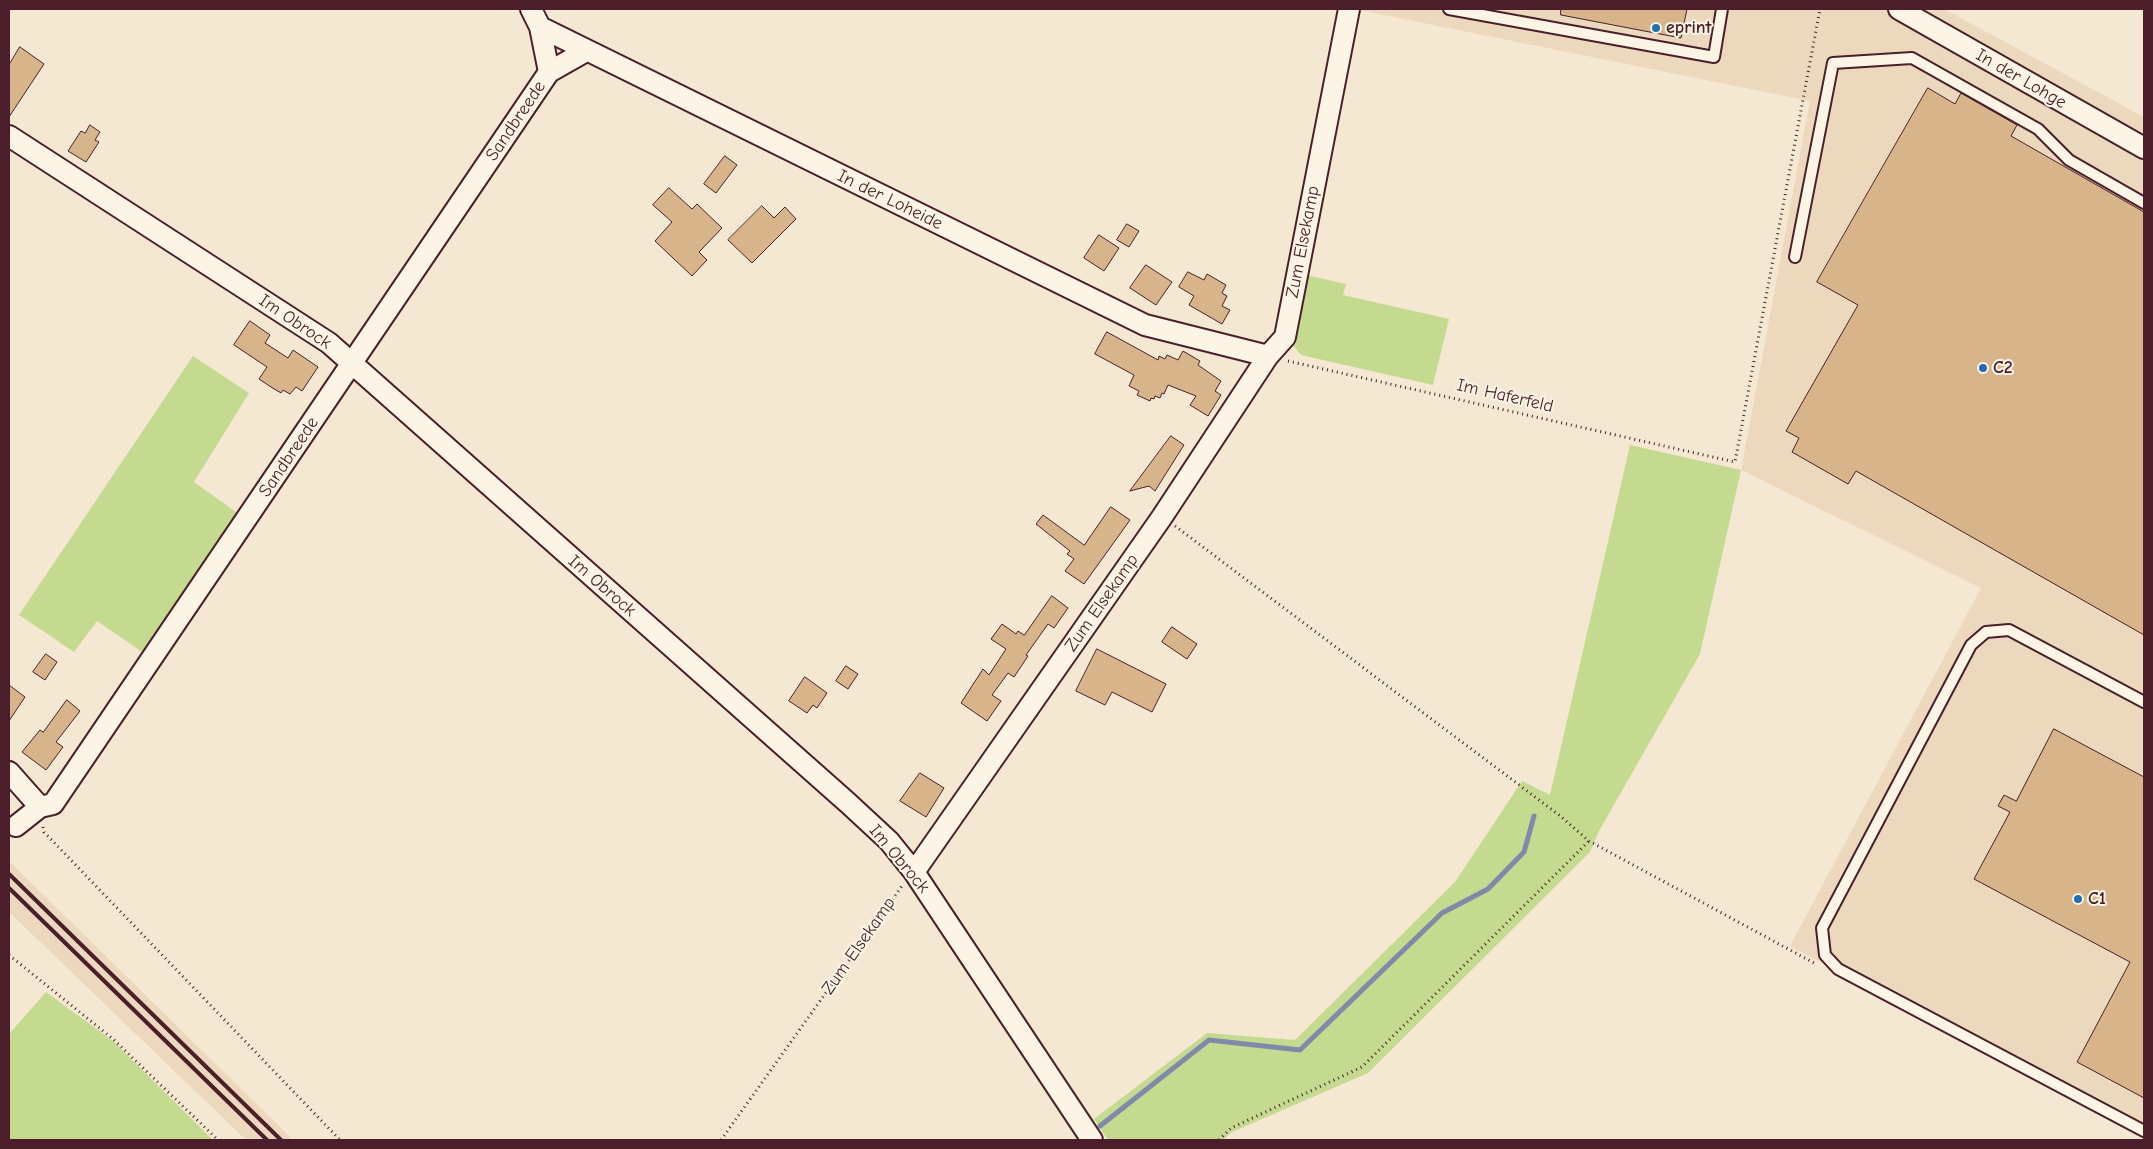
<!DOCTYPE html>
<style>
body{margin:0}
#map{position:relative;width:2153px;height:1149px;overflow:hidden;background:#f5e8d3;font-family:"Comic Neue",sans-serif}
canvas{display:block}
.frame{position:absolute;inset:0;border:10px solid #4a1f2b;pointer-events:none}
</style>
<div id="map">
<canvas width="2153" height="1149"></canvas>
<div class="frame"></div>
</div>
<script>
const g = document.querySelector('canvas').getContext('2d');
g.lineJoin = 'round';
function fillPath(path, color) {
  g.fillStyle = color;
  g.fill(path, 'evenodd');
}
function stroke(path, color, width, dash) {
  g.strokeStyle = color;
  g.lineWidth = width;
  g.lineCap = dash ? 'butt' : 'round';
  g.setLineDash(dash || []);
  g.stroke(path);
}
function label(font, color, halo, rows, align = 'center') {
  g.font = font + ' "Comic Neue",sans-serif';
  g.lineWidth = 4;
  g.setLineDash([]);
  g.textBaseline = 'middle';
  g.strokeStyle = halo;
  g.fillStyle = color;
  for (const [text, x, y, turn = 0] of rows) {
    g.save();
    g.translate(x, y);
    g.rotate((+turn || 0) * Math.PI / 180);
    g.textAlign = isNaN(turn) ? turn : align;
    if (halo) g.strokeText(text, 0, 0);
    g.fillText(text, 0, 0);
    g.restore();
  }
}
fillPath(new Path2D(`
 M1359,9h585l200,108v1019l-354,-190 191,-358 -240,-118 69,-369 -451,-91z
 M9,861l284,279h-47l-237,-228z`), '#ecd8bd');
fillPath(new Path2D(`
 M1306,275l40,9 -3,11 106,24 -16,66 -132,-30 -8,-10z
 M193,356l56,37 -55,89 49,35 -95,139 -51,-35 -23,31 -55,-37z
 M1630,445l111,25 -41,184 -101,177 -9,21 -222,221 -136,59 -9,8h-115l-14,-21 113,-86 88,7 160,-158 67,-101 28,14z
 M46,992l67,49 100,99h-204v-106z`), '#c3da8f');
stroke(new Path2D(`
 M1100,1126l109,-86 91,10 142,-137 46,-24 36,-37 10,-36`), '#7f89a9', 5);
const building = new Path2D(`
 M1561,9h126l-6,29 -120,-23z
 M20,47l24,17 -35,53v-52z
 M1928,88l27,16 6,-11 56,32 -6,11 133,76v423l-288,-164 -8,13 -56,-32 7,-14 -13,-7 72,-126 -41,-23z
 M90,125l10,7 -5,8 4,2 -13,20 -18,-11 13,-20 4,2z
 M725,156l12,9 -21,28 -12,-9z
 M669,188l23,21 5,-5 25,24 -23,24 8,8 -15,16 -37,-35 17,-19 -19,-17z
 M762,206l12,12 11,-11 11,12 -44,44 -24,-23z
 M1127,224l12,7 -10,16 -12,-7z
 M1099,235l20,13 -15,23 -20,-13z
 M1146,265l26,17 -16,23 -26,-17z
 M1188,272l16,8 3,-6 19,11 -4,8 5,3 -5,10 8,4 -8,14 -33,-19 5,-9 -15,-9z
 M250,321l20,14 -5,8 23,15 5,-8 25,17 -16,24 -6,-4 -6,7 -7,-4 -2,3 -10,-6 -12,-8 8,-12 -33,-22z
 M1107,332l51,28 1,-4 6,3 2,-4 11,5 5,-9 17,10 -2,4 23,16 -6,10 6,4 -13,21 -18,-11 6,-9 -28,-11 -4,9 -2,-1 -2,5 -5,-2 -1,3 -3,-1 -1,3 -13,-6 2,-4 -10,-5 5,-11 -39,-21z
 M1171,436l13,9 -29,46 -6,-5 -19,5z
 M1111,507l19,13 -46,64 -19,-13 9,-12 -7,-5 3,-3 -34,-27 7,-9 41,30z
 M1052,596l16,12 -14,20 -6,-4 -22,31 2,1 -14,21 -6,-4 -16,22 9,6 -14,20 -26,-18 22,-34 6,6 17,-26 -15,-10 11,-15 14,10 2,-3 6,4z
 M1172,627l25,17 -10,15 -25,-17z
 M1097,649l69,35 -14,28 -40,-20 -7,13 -29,-14z
 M46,654l11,8 -12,18 -12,-8z
 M846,666l12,8 -10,15 -12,-8z
 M805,677l22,16 -10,15 -4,-3 -6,8 -18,-12z
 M9,685l16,12 -16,24z
 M67,700l13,11 -24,31 7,5 -17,23 -24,-18 18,-22 3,2z
 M2054,729l90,48v321l-67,-36 53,-100 -156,-83 36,-67 -12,-6 6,-11 12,6z
 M920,773l24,15 -18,29 -26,-16z`);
fillPath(building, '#d8b48a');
stroke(building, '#4a1f2b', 1);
const service = new Path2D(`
 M1449,9l265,48 8,-48
 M1795,257l38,-194 79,-5 126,71 31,31 75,43
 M2144,702l-135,-72 -23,2 -15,13 -149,283 3,27 13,14 306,162`);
const minor = new Path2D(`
 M531,9l9,18 9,45
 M1899,9l245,139
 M540,27l605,298 123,31
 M9,136l320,207 519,460 41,38 25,31 178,268
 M9,772l31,35
 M16,826l24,-19 13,-3 496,-732 37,-21
 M914,872l248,-355 106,-161 17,-19 64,-328`);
stroke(service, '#4a1f2b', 14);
stroke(minor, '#4a1f2b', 24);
stroke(new Path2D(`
 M1288,361l447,101 85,-453
 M1175,526l384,289 30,26 225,122
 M43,827l1,5 296,308
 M9,955l104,84 105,101
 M721,1140l181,-254
 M1219,1140l12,-12 131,-61 227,-226`), '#4a1f2b', 3, [1, 4]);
stroke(service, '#fcf5e5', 10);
stroke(minor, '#fcf5e5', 20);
stroke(new Path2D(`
 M9,874l272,266
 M9,888l258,252`), '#4a1f2b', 4);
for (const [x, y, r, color] of [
 [1656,28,5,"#1f6fb2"],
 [1983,368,5,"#1f6fb2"],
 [2078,899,5,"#1f6fb2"]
]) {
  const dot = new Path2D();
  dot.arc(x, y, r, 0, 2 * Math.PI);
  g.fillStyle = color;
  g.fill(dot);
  stroke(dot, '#fcf5e5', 2);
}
label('bold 18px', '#4a1f2b', '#fcf5e5', [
 ["eprint",1666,28],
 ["C2",1993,368],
 ["C1",2088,899]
], 'left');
label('18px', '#4a1f2b', '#fcf5e5', [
 ["In der Lohge",2021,79,30],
 ["Sandbreede",516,121,-56],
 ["In der Loheide",890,200,26],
 ["Zum Elsekamp",1303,242,-79],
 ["Im Obrock",295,322,34],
 ["Im Haferfeld",1505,396,13],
 ["Sandbreede",289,457,-56],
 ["Im Obrock",602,586,41],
 ["Zum Elsekamp",1102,603,-55],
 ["Im Obrock",899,859,50],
 ["Zum Elsekamp",859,946,-55]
]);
</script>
